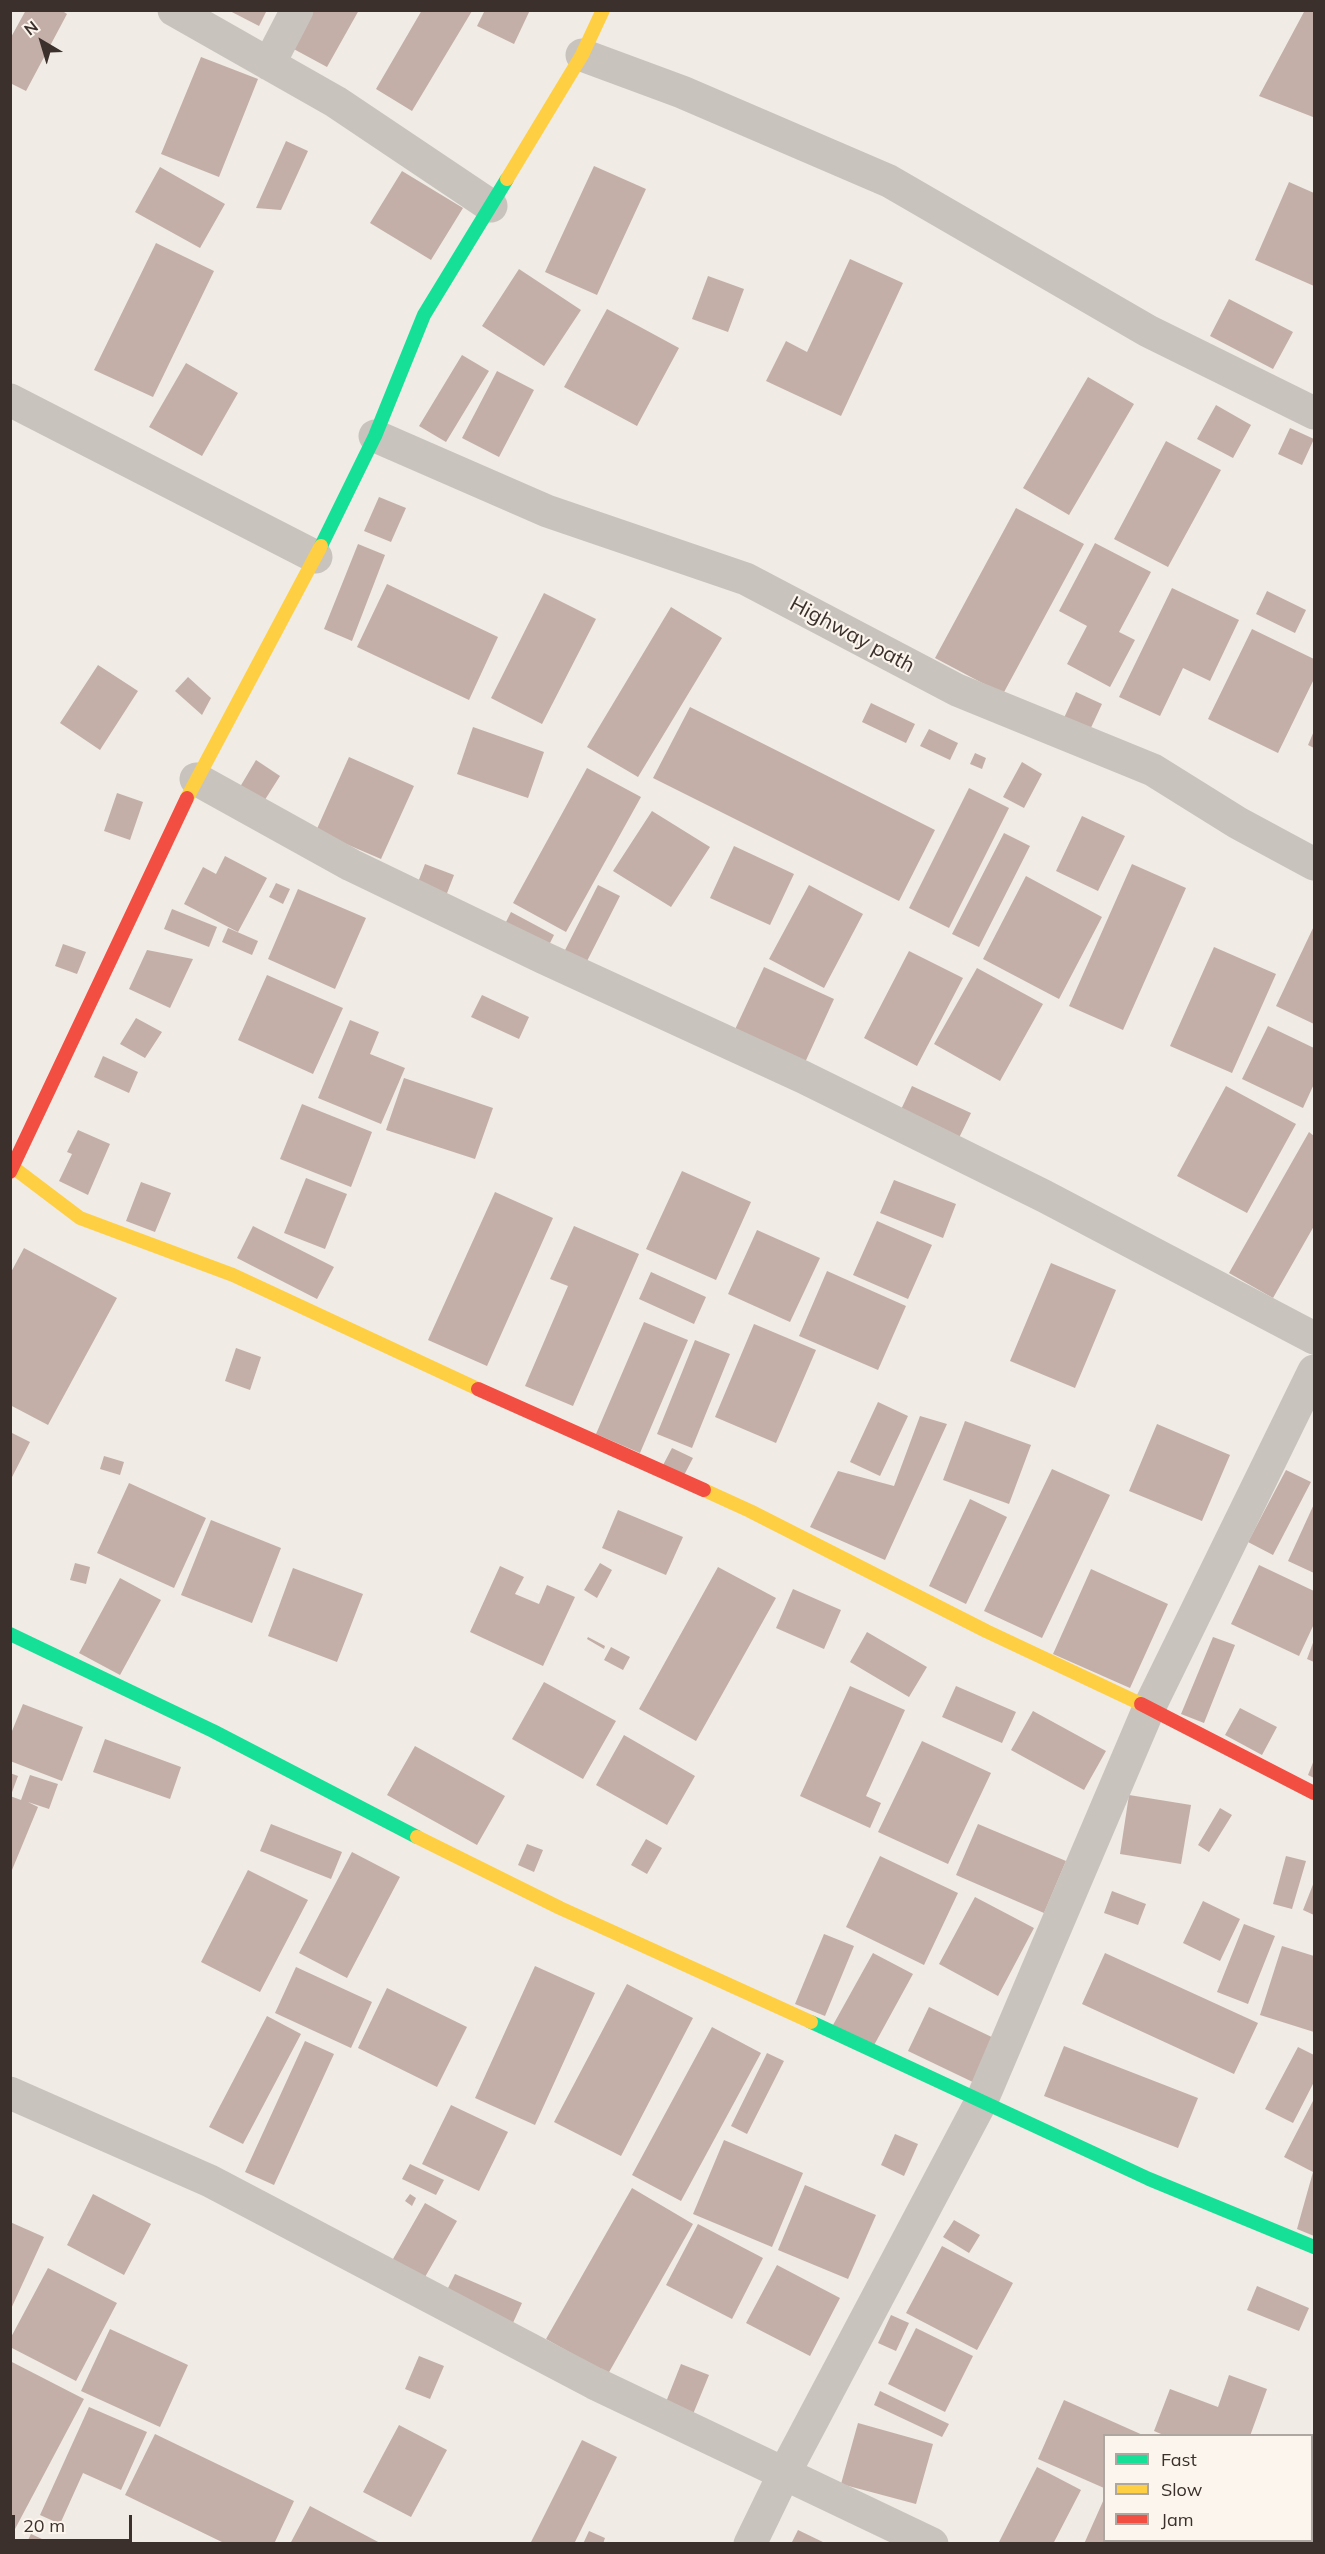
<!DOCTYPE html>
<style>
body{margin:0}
#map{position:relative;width:1325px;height:2554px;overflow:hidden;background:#f0ebe5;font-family:Mulish,sans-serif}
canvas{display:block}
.frame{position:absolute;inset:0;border:12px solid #3b302b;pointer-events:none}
.legend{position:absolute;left:1103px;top:2434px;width:210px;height:108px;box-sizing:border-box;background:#fbf5ee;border:2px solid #aea6a0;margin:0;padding:8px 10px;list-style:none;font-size:18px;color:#3b302b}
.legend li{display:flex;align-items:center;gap:12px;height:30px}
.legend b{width:30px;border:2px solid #aea6a0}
.north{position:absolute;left:12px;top:12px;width:60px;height:60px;-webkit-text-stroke:4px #fbf5ee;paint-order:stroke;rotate:322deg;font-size:16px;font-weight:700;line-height:24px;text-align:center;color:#3b302b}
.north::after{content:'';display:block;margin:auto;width:21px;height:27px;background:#3b302b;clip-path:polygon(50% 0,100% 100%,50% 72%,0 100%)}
.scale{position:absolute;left:12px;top:2515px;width:120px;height:27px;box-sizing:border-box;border:3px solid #3b302b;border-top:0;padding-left:8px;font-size:18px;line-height:21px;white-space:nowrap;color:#3b302b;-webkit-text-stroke:4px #fbf5ee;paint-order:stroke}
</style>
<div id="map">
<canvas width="1325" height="2554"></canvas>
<div class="frame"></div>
<ul class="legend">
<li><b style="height:8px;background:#16e098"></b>Fast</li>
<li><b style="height:8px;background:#ffcf43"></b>Slow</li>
<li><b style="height:8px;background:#f24e42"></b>Jam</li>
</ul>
<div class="north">N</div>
<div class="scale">20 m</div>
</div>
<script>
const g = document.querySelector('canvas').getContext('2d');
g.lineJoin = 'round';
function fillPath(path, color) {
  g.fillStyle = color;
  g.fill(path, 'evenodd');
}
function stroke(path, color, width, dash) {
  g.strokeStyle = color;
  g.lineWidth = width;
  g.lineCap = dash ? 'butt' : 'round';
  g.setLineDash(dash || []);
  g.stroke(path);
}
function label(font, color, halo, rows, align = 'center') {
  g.font = font + ' Mulish,sans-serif';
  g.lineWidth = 4.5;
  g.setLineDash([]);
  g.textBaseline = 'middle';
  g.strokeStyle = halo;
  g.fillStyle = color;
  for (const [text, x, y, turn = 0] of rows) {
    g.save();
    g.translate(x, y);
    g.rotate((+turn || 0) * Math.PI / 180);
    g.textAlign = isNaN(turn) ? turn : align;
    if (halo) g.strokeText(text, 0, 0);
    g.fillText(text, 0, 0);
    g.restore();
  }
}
fillPath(new Path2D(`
 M26,10h35l6,4 -41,77 -16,-8v-44z
 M228,10h39l-8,16z
 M311,10h48l-32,57 -37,-20z
 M422,10l50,1 -60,100 -36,-22z
 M485,10h45l-16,34 -37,-18z
 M1305,10h9l-1,107 -54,-21z
 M201,57l57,22 -39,98 -58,-23z
 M286,141l22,10 -27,59 -25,-2z
 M594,166l52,23 -49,106 -52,-23z
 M160,167l65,37 -25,44 -65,-36z
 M402,171l61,37 -32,52 -61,-37z
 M1289,182l25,11v93l-59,-26z
 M156,243l58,28 -61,126 -59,-27z
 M850,259l53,24 -62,133 -75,-35 20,-40 21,11z
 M519,269l62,41 -37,56 -62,-40z
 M708,276l36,13 -16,43 -36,-13z
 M1229,299l64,33 -20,37 -63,-33z
 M607,309l72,39 -42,78 -73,-39z
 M462,355l27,16 -43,71 -27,-16z
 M186,363l52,30 -36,63 -53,-29z
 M497,371l37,19 -35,67 -37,-19z
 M1088,377l46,27 -65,111 -46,-27z
 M1216,405l35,20 -18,33 -36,-19z
 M1290,428l24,11 -12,26 -24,-11z
 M1166,441l55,29 -53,97 -54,-28z
 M379,497l27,11 -15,34 -27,-11z
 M1016,508l68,36 -81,150 -68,-36z
 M1095,543l56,29 -32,60 16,8 -25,47 -43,-23 20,-38 -28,-15z
 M358,544l27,11 -33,86 -28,-12z
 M387,584l111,53 -29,63 -112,-53z
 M1172,588l67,32 -29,61 -27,-13 -23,48 -41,-19z
 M1267,591l39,19 -11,23 -39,-19z
 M544,593l52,26 -54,105 -51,-26z
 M671,607l51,31 -84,139 -51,-30z
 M1252,629l62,30v20l-36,74 -70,-34z
 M98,665l40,26 -38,59 -40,-27z
 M188,677l23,21 -9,17 -27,-24z
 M1076,692l26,12 -13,28 -26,-12z
 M871,703l44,21 -9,19 -44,-21z
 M690,707l245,123 -36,71 -246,-123z
 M473,727l71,25 -16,46 -71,-24z
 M929,729l29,14 -8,17 -30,-14z
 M1314,731v17l-6,-3z
 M975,753l11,5 -4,11 -12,-5z
 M349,757l65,29 -33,73 -65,-28z
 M256,760l24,16 -19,30 -24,-14z
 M1022,762l20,12 -18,34 -21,-11z
 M587,768l54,29 -75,135 -53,-29z
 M969,788l40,20 -60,120 -40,-20z
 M117,793l26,9 -13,38 -26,-9z
 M652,811l58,36 -39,60 -58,-36z
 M1082,816l43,20 -27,55 -42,-20z
 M1004,833l26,13 -51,101 -27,-13z
 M734,846l60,28 -24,51 -60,-27z
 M225,856l42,22 -29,54 -54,-28 19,-37 13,7z
 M425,864l29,11 -10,26 -29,-11z
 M1132,864l54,24 -63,142 -54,-24z
 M1026,876l76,41 -43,82 -76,-40z
 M276,883l14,6 -7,15 -14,-7z
 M598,885l22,11 -37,73 -22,-11z
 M809,885l54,29 -39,74 -55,-29z
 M298,889l68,29 -31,71 -67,-30z
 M172,909l45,18 -8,20 -45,-18z
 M511,912l43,23 -9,18 -43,-23z
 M1314,926v98l-38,-18z
 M228,928l30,13 -6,14 -30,-13z
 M63,944l23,8 -9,22 -22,-8z
 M1214,947l62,27 -44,99 -62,-27z
 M147,950l46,9 -23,49 -41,-19z
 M909,951l54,27 -46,88 -53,-28z
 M764,967l70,32 -32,70 -71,-31z
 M977,968l66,36 -43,77 -66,-37z
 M267,975l76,33 -30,66 -75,-34z
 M482,995l47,22 -10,22 -48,-22z
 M136,1018l26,14 -17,26 -25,-14z
 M350,1020l29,12 -9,22 35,14 -24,56 -63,-26z
 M1268,1026l46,22v36l-11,24 -61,-29z
 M103,1056l35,16 -9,21 -35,-16z
 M404,1078l89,30 -18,51 -89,-29z
 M912,1086l59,27 -14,29 -59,-26z
 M1226,1086l70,38 -49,89 -70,-37z
 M302,1104l70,28 -21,55 -71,-28z
 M78,1130l32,14 -22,51 -29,-14 13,-27 -5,-2z
 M1309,1132l5,4v90l-41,72 -44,-25z
 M682,1171l69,31 -35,78 -70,-31z
 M306,1178l41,16 -22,55 -41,-16z
 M894,1180l62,24 -13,34 -63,-25z
 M141,1182l30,11 -16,39 -29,-11z
 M495,1192l58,26 -66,148 -59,-26z
 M877,1221l55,24 -24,54 -55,-24z
 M253,1226l81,41 -17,32 -80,-41z
 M574,1226l65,28 -66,152 -48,-20 43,-100 -18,-7z
 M757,1230l63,28 -30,64 -62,-28z
 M24,1248l93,50 -69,127 -38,-20v-131z
 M1051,1263l65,27 -41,98 -65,-27z
 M827,1271l79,35 -28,64 -79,-34z
 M651,1272l55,25 -12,27 -55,-25z
 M644,1322l44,18 -48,113 -44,-19z
 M754,1324l62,26 -40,93 -61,-26z
 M695,1340l35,14 -38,94 -35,-14z
 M236,1348l25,9 -11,33 -25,-9z
 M878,1402l30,14 -28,60 -30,-14z
 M920,1416l27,8 -62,136 -75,-33 28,-56 56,15z
 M965,1421l66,24 -22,59 -66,-24z
 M1157,1424l73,31 -28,66 -73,-30z
 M10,1432l20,10 -20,39z
 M672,1448l21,10 -10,19 -21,-10z
 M104,1456l20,6 -4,13 -20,-6z
 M1052,1469l58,26 -68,143 -58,-27z
 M1286,1470l25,12 -38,73 -25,-13z
 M129,1483l77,35 -32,70 -77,-35z
 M970,1499l37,18 -41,87 -37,-18z
 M1314,1504v69l-26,-12z
 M618,1510l65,27 -17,38 -64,-27z
 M211,1520l70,28 -29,75 -71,-28z
 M75,1563l15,4 -4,17 -16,-4z
 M600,1563l12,7 -15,28 -13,-8z
 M1259,1565l55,26v33l-15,32 -68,-32z
 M500,1566l24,11 -9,17 24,10 8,-19 28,12 -32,69 -73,-34z
 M718,1567l58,31 -80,143 -57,-32z
 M293,1568l70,26 -26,68 -69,-26z
 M1091,1569l77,35 -38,84 -77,-34z
 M120,1578l41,22 -41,75 -41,-22z
 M793,1589l48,21 -17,39 -48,-21z
 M867,1632l60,35 -18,30 -59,-35z
 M588,1637l17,9 -1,3 -17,-10z
 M1213,1637l22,8 -31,78 -23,-9z
 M1314,1640v22l-7,-3z
 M611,1647l19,10 -7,13 -19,-10z
 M544,1682l72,39 -33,58 -71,-40z
 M850,1686l55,24 -39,86 15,7 -11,25 -70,-32z
 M956,1686l60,26 -14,31 -60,-26z
 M23,1704l60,23 -21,54 -52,-20v-25z
 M1240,1708l37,19 -15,28 -37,-20z
 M1033,1711l73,40 -22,39 -73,-40z
 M624,1735l71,41 -28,49 -71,-40z
 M105,1739l76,28 -11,32 -77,-27z
 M922,1741l69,32 -43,91 -70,-32z
 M415,1746l90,50 -28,49 -90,-50z
 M1314,1760v18l-6,-3z
 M10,1773l8,3 -7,19h-1z
 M30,1775l28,9 -9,25 -21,-7 10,5 -26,63 -2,-1v-73l11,4z
 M1129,1795l62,10 -10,59 -61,-10z
 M1220,1808l12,7 -23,37 -11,-7z
 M271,1824l71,28 -11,27 -71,-28z
 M978,1824l88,37 -22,52 -88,-38z
 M646,1839l16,9 -15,26 -16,-9z
 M527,1844l16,6 -9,22 -16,-7z
 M352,1852l48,25 -53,101 -48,-25z
 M880,1856l78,37 -34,72 -78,-38z
 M1286,1856l20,5 -14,48 -19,-5z
 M248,1870l60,30 -48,92 -59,-30z
 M1314,1882v33l-11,-5z
 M1112,1891l34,13 -8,21 -34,-12z
 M975,1897l59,31 -36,68 -59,-32z
 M1203,1901l37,18 -20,42 -37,-18z
 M1244,1924l31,12 -27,68 -31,-12z
 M824,1934l30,12 -29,70 -30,-12z
 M1282,1946l32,10v76l-54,-17z
 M873,1953l40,21 -40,73 -40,-22z
 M1105,1953l153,70 -24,51 -152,-70z
 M535,1966l60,27 -60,132 -60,-27z
 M296,1967l76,35 -21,46 -76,-35z
 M627,1984l66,34 -72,138 -67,-34z
 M387,1988l80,39 -30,60 -79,-39z
 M929,2007l71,34 -21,44 -71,-34z
 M267,2016l34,18 -58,110 -34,-17z
 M712,2027l49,26 -80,148 -49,-26z
 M305,2041l29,13 -60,131 -29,-13z
 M1064,2046l134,52 -20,50 -134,-52z
 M1298,2047l16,8v27l-21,41 -28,-14z
 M767,2053l17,8 -37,73 -16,-8z
 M1314,2099v137l-17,-7 16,-57 -29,-15z
 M451,2105l57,27 -29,59 -57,-27z
 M895,2134l23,10 -14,32 -23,-11z
 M724,2140l79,33 -31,74 -79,-33z
 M410,2164l34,16 -8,15 -34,-16z
 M805,2185l71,30 -28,64 -70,-29z
 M632,2188l61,36 -85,150 -62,-35z
 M93,2194l58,30 -27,51 -57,-30z
 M410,2194l6,4 -4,8 -7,-5z
 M425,2203l32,18 -36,63 -32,-18z
 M954,2220l26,15 -11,18 -26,-16z
 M10,2222l34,15 -34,74z
 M698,2224l65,34 -31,61 -66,-34z
 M942,2246l71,37 -36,67 -71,-37z
 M777,2265l63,33 -30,58 -64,-33z
 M48,2268l69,35 -41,78 -66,-34v-8z
 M455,2274l67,29 -10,22 -68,-29z
 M1257,2286l52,22 -10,23 -52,-21z
 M891,2315l18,8 -13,28 -18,-8z
 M916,2328l57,28 -28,56 -57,-28z
 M110,2329l78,36 -28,62 -79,-36z
 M419,2356l25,10 -14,33 -25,-10z
 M10,2361l74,38 -69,130 -5,-2z
 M681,2364l28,11 -18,44 -27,-12z
 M1229,2375l38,14 -17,47h-84l-12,-5 16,-42 48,18z
 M880,2391l69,33 -7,13 -68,-32z
 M1064,2400l81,36h-41v52l-66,-29z
 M89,2407l58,25 -26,58 -38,-17 -23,51 -20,-9z
 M858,2423l75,21 -17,60 -75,-20z
 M399,2425l48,25 -36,67 -48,-25z
 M155,2434l139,67 -20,43h-48l-101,-49z
 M582,2440l35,17 -43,87h-44z
 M1037,2467l44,23 -28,54h-55z
 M1104,2499v41h36l-1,4h-55z
 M310,2506l72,38h-92z
 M798,2530l29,14h-36z
 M589,2531l16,7 -2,6h-20z
 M31,2534l22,10h-27z
 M1149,2540h47l-1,4h-48z
 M1206,2540h97l-1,4h-97z`), '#c3afa7');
stroke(new Path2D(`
 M174,10l162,92 155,104
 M582,55l100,37 207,89 259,150 166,82
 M269,64l28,-54
 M10,400l306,157
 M375,436l172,75 199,68 211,111 196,80 85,53 76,41
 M196,779l155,86 193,93 259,119 241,119 270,142
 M10,2093l200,88 384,202 338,161
 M750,2544l35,-72 197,-372 167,-392 165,-337`), '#c9c3be', 33);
stroke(new Path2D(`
 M321,546l54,-110 49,-121 83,-136
 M10,1634l203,97 204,106
 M811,2022l338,157 165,68`), '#16e098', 14);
stroke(new Path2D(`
 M507,179l75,-124 21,-45
 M187,798l134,-252
 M10,1165l70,53 153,57 245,114
 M704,1490l46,21 236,120 155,73
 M417,1837l143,71 251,114`), '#ffcf43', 14);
stroke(new Path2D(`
 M10,1172l177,-374
 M478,1389l226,101
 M1141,1704l173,89`), '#f24e42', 14);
label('21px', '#3b302b', '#fbf5ee', [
 ["Highway path",852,635,28]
]);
</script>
